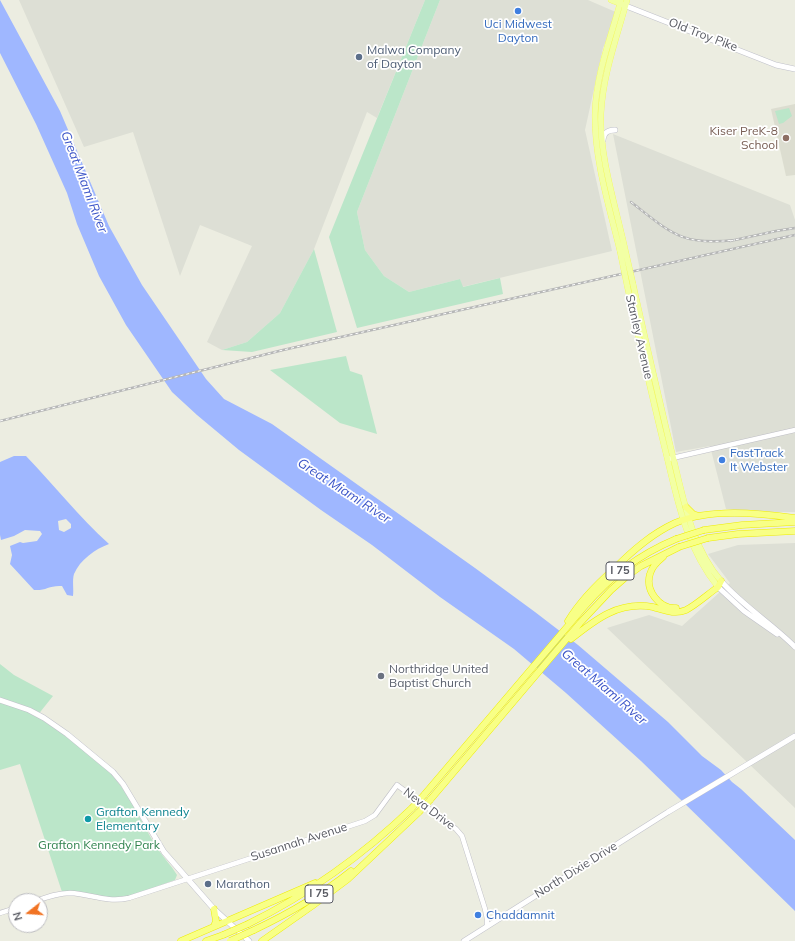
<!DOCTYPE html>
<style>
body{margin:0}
#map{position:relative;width:795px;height:941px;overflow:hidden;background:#ecede1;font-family:Mulish,sans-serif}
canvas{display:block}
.north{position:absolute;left:8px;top:893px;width:40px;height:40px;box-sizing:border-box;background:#fff;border:1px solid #bdbdc1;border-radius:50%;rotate:253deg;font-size:11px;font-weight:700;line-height:16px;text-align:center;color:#595b63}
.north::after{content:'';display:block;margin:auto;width:14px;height:18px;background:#f17323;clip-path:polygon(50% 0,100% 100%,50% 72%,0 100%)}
</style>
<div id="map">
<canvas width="795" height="941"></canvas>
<div class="north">N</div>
</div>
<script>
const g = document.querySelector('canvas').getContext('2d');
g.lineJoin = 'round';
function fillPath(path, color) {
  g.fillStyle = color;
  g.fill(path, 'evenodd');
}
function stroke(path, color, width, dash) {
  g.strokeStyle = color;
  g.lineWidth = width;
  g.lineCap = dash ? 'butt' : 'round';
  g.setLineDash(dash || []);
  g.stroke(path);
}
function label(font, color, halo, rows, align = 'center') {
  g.font = font + ' Mulish,sans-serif';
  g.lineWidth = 3.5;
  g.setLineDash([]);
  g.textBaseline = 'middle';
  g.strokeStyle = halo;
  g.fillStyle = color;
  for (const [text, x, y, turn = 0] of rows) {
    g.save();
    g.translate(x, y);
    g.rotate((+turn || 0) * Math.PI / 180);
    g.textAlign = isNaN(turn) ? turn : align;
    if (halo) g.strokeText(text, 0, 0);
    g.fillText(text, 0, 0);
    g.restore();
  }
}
fillPath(new Path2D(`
 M19,0h406l-48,118 -10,-6 -53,137 -34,64 -33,29 -25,8 -15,-8 45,-96 -52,-21 -20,51 -47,-144 -49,15z
 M440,0h148l30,13 -15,35 -18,82 27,121 -150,36 -2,-8 -51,13 -25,-16 -19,-26 -8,-38z
 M613,134l177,71 5,15v292h-41l-28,-3 -16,-63 -34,6z
 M795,543v265l-188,-180 42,-13 33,11 48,-43 -22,-29 30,-9z`), '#dddfd5');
fillPath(new Path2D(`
 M795,104v71l-9,1 -15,-67z`), '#dcddd0');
fillPath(new Path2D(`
 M425,0h15l-83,212 8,38 19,26 25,16 51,-13 3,8 37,-9 3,16 -146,34 -28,-91z
 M789,108l3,8 -9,7 -4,1 -4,-13z
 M314,249l23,83 -85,20 -30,-2 25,-8 33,-29z
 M346,356l4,15 12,4 15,59 -37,-11 -70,-53z
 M0,664l14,11 39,21 -16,20c25,17 54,36 75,59 19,21 30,49 45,73 6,9 14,17 20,27l-2,5 -44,16 -12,3 -57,-7 -42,-128 -20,6z`), '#bbe6c9');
fillPath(new Path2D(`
 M0,0l60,111 49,115 33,59 64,94 18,20 48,25 203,144 60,44 43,33 90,77 34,34 19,14 11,12 9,7 54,51v71l-154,-150 -75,-68 -52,-44 -74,-52 -68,-52 -51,-35 -82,-60 -42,-35 -25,-23 -46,-67 -27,-49 -22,-52 -10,-31 -31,-69 -36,-71z
 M14,456h12c28,29 53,61 83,88 -14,5 -29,16 -35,30 -2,6 0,16 -1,22l-6,-1 -5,-9c-13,-1 -16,5 -28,4l-24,-26 2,-9 -2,-9 10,-4 3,1 14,-2 5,-7 -2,-3 -15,-1 -11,6 -13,4 -1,-5v-73zM66,519l5,5v4l-7,4 -5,-2 -1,-9z`), '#9fb7ff');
const tertiary = new Path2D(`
 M668,459l127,-29
 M36,901c11,-4 22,-8 34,-8 21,1 36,10 59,5l236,-77 10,-6 22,-30 59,44 6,7 23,73 2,10v7
 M0,913l16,-5`);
const secondary = new Path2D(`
 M626,6l150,59 19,4
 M603,140c1,-8 5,-10 12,-10
 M721,581c22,25 51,43 74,66
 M718,587l26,24 33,23
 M0,700l29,10 15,8 23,16 46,38 10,12 41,68 50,57 35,32
 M464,941l204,-129 127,-76`);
const primary = new Path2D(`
 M611,0l13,5
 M625,249c-9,-42 -26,-93 -24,-136 2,-39 16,-76 26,-113
 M620,251c-11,-45 -26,-92 -25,-138 1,-39 16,-76 26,-113
 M633,284c12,55 25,110 38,165 12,46 19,96 50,132
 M627,285c12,54 24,107 37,160 13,52 20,99 54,142`);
const motorway = new Path2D(`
 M686,507l7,7 6,2
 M704,530l38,-5 53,-3
 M708,538l30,-4 57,-3
 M663,557c-5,4 -11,9 -13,17 -5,16 9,35 26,34
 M568,621c12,-20 29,-37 46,-52 18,-18 37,-35 61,-46 35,-15 83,-10 120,-5
 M571,639c25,-20 48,-38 82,-32 11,3 22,8 33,3 10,-5 22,-16 32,-23l3,-6
 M424,795l160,-188c27,-31 54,-52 92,-68
 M430,800l150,-177 31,-33 16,-14 14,-10 38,-19
 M214,909l2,12 -2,5
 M248,924c61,-30 115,-69 164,-116
 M254,930c34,-16 67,-35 97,-59
 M181,941l134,-58
 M206,941l17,-6
 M262,941l50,-35 36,-27 71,-67`);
stroke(tertiary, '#bebec5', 5.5);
stroke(secondary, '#c0c1ca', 6);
stroke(primary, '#f3f74f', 6);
stroke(motorway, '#eeed00', 7);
stroke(tertiary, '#fff', 4.5);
stroke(secondary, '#fff', 5);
stroke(primary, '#f2ffa4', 5.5);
stroke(motorway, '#f8ff86', 6);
const rail = new Path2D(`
 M631,202c40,31 50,44 104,38
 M730,241l46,-10 19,-3
 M0,421l283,-71 512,-115`);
stroke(rail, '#b6b7b7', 2.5);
stroke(rail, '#fff', 1, [3]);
const primaryBridge = new Path2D(`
 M625,249l8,35
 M620,251l7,34`);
const motorwayBridge = new Path2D(`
 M676,539l28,-9
 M679,547l29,-9
 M412,808l12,-13
 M419,812l11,-12
 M223,935l25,-11
 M230,941l24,-11`);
stroke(primaryBridge, '#f3f74f', 6, []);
stroke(motorwayBridge, '#eeed00', 7, []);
stroke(primaryBridge, '#f2ffa4', 5.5);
stroke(motorwayBridge, '#f8ff86', 6);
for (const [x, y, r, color] of [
 [518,11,4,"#3f7fe0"],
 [359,57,4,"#5c6f8a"],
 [786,138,4,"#8d6e63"],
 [722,460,4,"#3f7fe0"],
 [381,676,4,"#6b7280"],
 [88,819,4,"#0f9aa8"],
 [208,884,4,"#5c6f8a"],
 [478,915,4,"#3f7fe0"]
]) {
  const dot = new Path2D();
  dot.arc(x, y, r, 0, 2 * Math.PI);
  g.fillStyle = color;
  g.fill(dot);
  stroke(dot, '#fff', 1.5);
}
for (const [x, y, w] of [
 [620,571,28],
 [319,894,28]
]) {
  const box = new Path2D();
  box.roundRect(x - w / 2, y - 9, w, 18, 3);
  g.fillStyle = '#fff';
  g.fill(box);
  stroke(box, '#595b63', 1);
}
label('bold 11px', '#595b63', null, [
 ["I 75",620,571],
 ["I 75",319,894]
]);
label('12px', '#366cbe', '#fff', [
 ["Uci Midwest",518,24,"center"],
 ["Dayton",518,38,"center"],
 ["FastTrack",730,453],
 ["It Webster",730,467],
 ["Chaddamnit",486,915]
], 'left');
label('12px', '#595b63', '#fff', [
 ["Old Troy Pike",703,35,21],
 ["Stanley Avenue",639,337,77],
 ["Neva Drive",429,809,37],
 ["Susannah Avenue",299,842,-18],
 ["North Dixie Drive",576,870,-32]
]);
label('12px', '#4e5e75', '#fff', [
 ["Malwa Company",367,50],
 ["of Dayton",367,64],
 ["Marathon",216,884]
], 'left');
label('12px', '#785e54', '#fff', [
 ["Kiser PreK-8",778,131],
 ["School",778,145]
], 'right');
label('12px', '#5b616d', '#fff', [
 ["Northridge United",389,669],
 ["Baptist Church",389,683]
], 'left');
label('12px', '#0d838f', '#fff', [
 ["Grafton Kennedy",96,812],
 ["Elementary",96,826]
], 'left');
label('12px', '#30834e', '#fff', [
 ["Grafton Kennedy Park",99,845]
]);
label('italic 13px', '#3c55c8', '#fff', [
 ["Great Miami River",84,182,69],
 ["Great Miami River",344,491,33],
 ["Great Miami River",604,687,41]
]);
</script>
